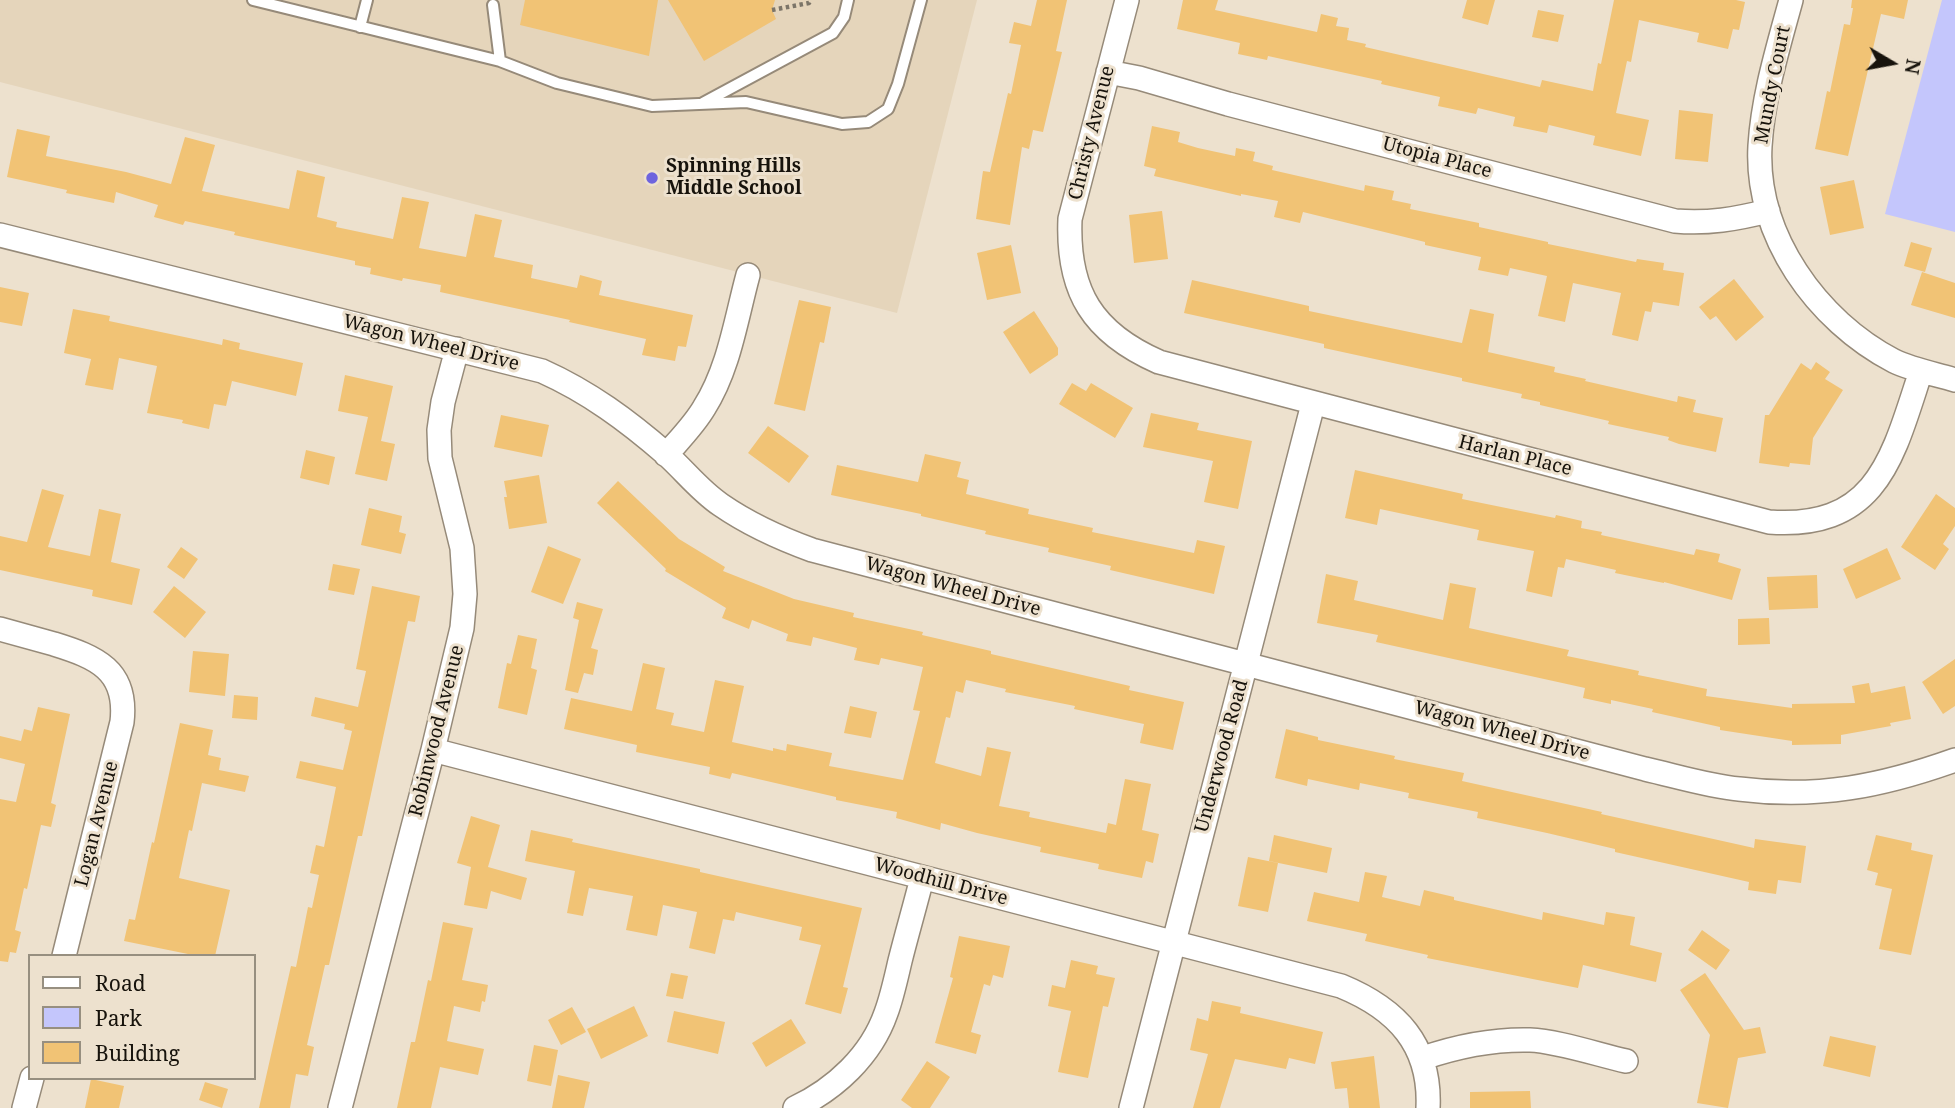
<!DOCTYPE html>
<style>
body{margin:0}
#map{position:relative;width:1955px;height:1108px;overflow:hidden;background:#ede1ce;font-family:"Noto Serif",serif}
canvas{display:block}
.legend{position:absolute;left:28px;top:954px;width:228px;height:126px;box-sizing:border-box;background:#ede1ce;border:2px solid #978f80;margin:0;padding:9px 12px;list-style:none;font-size:21px;color:#17130c}
.legend li{display:flex;align-items:center;gap:14px;height:35px}
.legend b{width:35px;border:2px solid #978f80}
.north{position:absolute;left:1857px;top:28px;width:70px;height:70px;-webkit-text-stroke:5px #ede1ce;paint-order:stroke;rotate:100deg;font-size:19px;font-weight:700;line-height:28px;text-align:center;color:#17130c}
.north::after{content:'';display:block;margin:auto;width:24px;height:32px;background:#17130c;clip-path:polygon(50% 0,100% 100%,50% 72%,0 100%)}
</style>
<div id="map">
<canvas width="1955" height="1108"></canvas>
<ul class="legend">
<li><b style="height:9px;background:#fff"></b>Road</li>
<li><b style="height:19px;background:#c4c6fc"></b>Park</li>
<li><b style="height:19px;background:#f1c375"></b>Building</li>
</ul>
<div class="north">N</div>
</div>
<script>
const g = document.querySelector('canvas').getContext('2d');
g.lineJoin = 'round';
function fillPath(path, color) {
  g.fillStyle = color;
  g.fill(path, 'evenodd');
}
function stroke(path, color, width, dash) {
  g.strokeStyle = color;
  g.lineWidth = width;
  g.lineCap = dash ? 'butt' : 'round';
  g.setLineDash(dash || []);
  g.stroke(path);
}
function label(font, color, halo, rows, align = 'center') {
  g.font = font + ' "Noto Serif",serif';
  g.lineWidth = 6;
  g.setLineDash([]);
  g.textBaseline = 'middle';
  g.strokeStyle = halo;
  g.fillStyle = color;
  for (const [text, x, y, turn = 0] of rows) {
    g.save();
    g.translate(x, y);
    g.rotate((+turn || 0) * Math.PI / 180);
    g.textAlign = isNaN(turn) ? turn : align;
    if (halo) g.strokeText(text, 0, 0);
    g.fillText(text, 0, 0);
    g.restore();
  }
}
fillPath(new Path2D(`
 M0,0h977l-80,313 -897,-231z`), '#e5d5bb');
fillPath(new Path2D(`
 M1942,0h13v232l-70,-18z`), '#c4c6fc');
fillPath(new Path2D(`
 M525,0h133l-9,56 -129,-31z
 M668,0h107l-3,10 4,9 -72,42z
 M1037,0h30l-11,51 6,1 -19,80 -10,-2 -4,19 -7,-2 -12,78 -34,-6 7,-48 7,1 18,-79 3,1 10,-49 -12,-2 5,-21 17,4z
 M1183,0h35l-3,10 102,22 4,-18 17,4 -2,8 13,2 -2,12 19,4 -1,3 175,40 2,-7 51,11 5,-28 3,1 13,-64h122l9,2 -6,28 -6,-1 -5,20 -31,-7 2,-9 -60,-13 -8,42 -4,-1 -11,52 33,7 -8,36 -48,-11 2,-9 -46,-11 -2,8 -34,-7 2,-9 -37,-9 -2,6 -38,-8 2,-9 -59,-13 1,-3 -114,-25 -1,4 -29,-6 2,-11 -63,-14z
 M1467,0h28l-7,25 -26,-7z
 M1852,0h56l-4,19 -23,-5 -33,142 -33,-7 12,-58 3,1 14,-68 6,1 3,-17h-2z
 M1538,10l26,5 -6,27 -26,-5z
 M1679,110l34,4 -5,48 -33,-3z
 M1152,126l28,6 -2,10 20,6 37,8 1,-8 19,4 -2,9 20,5 -1,4 92,21 1,-6 29,6 -2,9 19,4 -1,5 69,14v4l69,15v2l88,18 1,-3 27,4 -1,7 21,3 -5,33 -26,-4 -2,10 -6,-1 -7,30 -26,-6 9,-42 -48,-10 -8,39 -27,-6 9,-40 -37,-8 -2,8 -30,-6 3,-13 -56,-12v-3l-122,-30 -3,11 -26,-6 4,-16 -37,-7v2l-87,-20 2,-7 -12,-3z
 M17,129l33,7 -4,20 80,16 45,12 14,-47 30,8 -13,46 87,18 8,-39 28,7 -8,40 20,5 -1,5 57,12 9,-42 27,5 -10,46 47,9 9,-43 27,6 -8,37 39,8 -2,13 46,10 3,-13 22,6 -3,14 94,20 -7,32 -8,-1 -3,15 -33,-6 4,-16 -77,-17 1,-2 -130,-28 1,-7 -38,-7 -1,3 -32,-7 1,-6 -16,-3v-4l-121,-26 1,-3 -50,-11 -2,4 -29,-8 4,-12 -42,-13 -2,11 -48,-10 1,-3 -60,-13z
 M1854,180l10,48 -34,7 -10,-48z
 M1162,211l6,48 -34,4 -5,-48z
 M1911,242l21,6 -7,24 -21,-6z
 M1011,245l10,48 -34,7 -10,-47z
 M1922,272l33,11v35l-44,-13z
 M1734,279l30,38 -28,24 -20,-25 -6,4 -11,-13z
 M1192,280l117,26v5l153,32 8,-34 24,5 -6,38 67,15 -1,5 32,7 -1,2 92,21 1,-6 18,4 -3,12 30,6 -7,34 -37,-8 -11,-4 1,-3 -61,-13 1,-3 -69,-16v-3l-19,-4 1,-4 -60,-13v-3l-138,-30v-4l-140,-31z
 M0,287l29,6 -7,33 -22,-4z
 M799,300l32,7 -7,36 -4,-1 -15,69 -31,-7z
 M73,309l37,7 -1,5 113,24 1,-6 17,4 -1,6 64,14 -7,33 -64,-15 -6,25 -12,-2 -5,25 -27,-6 1,-3 -36,-7 10,-47 -38,-8 -6,32 -28,-5 6,-26 -27,-6z
 M1034,311l24,37v7l-28,19 -27,-42z
 M1816,362l14,10 -5,7 18,11 -30,48 -3,27 -20,-2 -1,4 -30,-4 6,-48h4l32,-52 10,7z
 M345,375l48,11 -12,55 14,3 -8,37 -32,-7 13,-57 -30,-6z
 M1072,383l14,8 5,-8 42,25 -18,30 -56,-34z
 M1151,413l48,10 -2,7 55,11 -14,68 -34,-7 9,-41 -70,-14z
 M501,415l48,10 -7,32 -48,-10z
 M768,426l41,30 -20,27 -41,-30z
 M306,450l29,7 -6,28 -29,-7z
 M925,454l36,8 -4,15 12,3 -3,14 63,15 -1,5 65,14 -1,4 102,21 3,-13 28,6 -11,48 -104,-24 1,-4 -63,-14 1,-4 -64,-14 1,-3 -65,-15v-2l-90,-19 6,-30 81,17z
 M1355,470l108,24 -1,5 93,19 1,-3 26,6 -1,7 21,4 -1,3 93,20 2,-6 24,5 -2,8 23,7 -9,31 -68,-18v1l-49,-10 1,-3 -50,-11 -2,9 -6,-1 -6,30 -26,-6 8,-40 -57,-11 2,-10 -99,-21 -3,16 -32,-7z
 M539,475l8,48 -38,6 -5,-32h3l-3,-16z
 M618,481l61,58 46,28 -2,4 71,28 60,14 -1,4 70,15 -1,3 69,16v3l139,32 -1,4 55,12 -11,48 -33,-7 4,-19 -70,-15 1,-3 -70,-14 1,-3 -40,-9 -3,13 -7,-2 -6,27 -4,-1 -11,46 46,13 6,-29 24,5 -12,54 31,6 -1,5 77,16 2,-10 8,2 9,-46 26,5 -9,46 17,4 -6,29 -7,-2 -4,17 -44,-9 1,-5 -59,-12 1,-5 -64,-14 -36,-10 -1,7 -44,-12 1,-6 -61,-12v-3l-104,-24 -2,6 -21,-5 1,-7 -74,-15 1,-7 -73,-16 7,-31 61,13 11,-48 22,5 -9,41 18,4 -3,12 33,7 11,-52 29,6 -12,56 41,9v-3l13,3 1,-7 45,9 -3,13 74,14 17,-69 -7,-1 10,-43 -42,-9 -2,7 -25,-5 3,-12 -44,-11 -2,9 -25,-5 2,-7 -36,-14 -3,9 -27,-11 4,-10 -61,-37 1,-2 -69,-66z
 M42,489l22,6 -16,52 42,9 9,-47 22,5 -10,48 29,7 -8,36 -40,-9 1,-6 -93,-20v-34l27,6z
 M1936,494l19,14v18l-12,18 6,5 -14,21 -34,-23z
 M369,508l33,8 -3,16 7,2 -5,20 -40,-9z
 M548,546l33,13 -18,45 -32,-12z
 M181,547l17,12 -14,20 -17,-12z
 M1887,548l14,31 -45,20 -13,-30z
 M333,564l27,5 -6,26 -26,-5z
 M1326,574l32,7 -4,19 89,20 7,-37 26,5 -7,40 100,22 -2,6 72,15 -1,4 69,14 -1,7 86,12v-4l63,-1 -3,-17 17,-3 2,10 34,-7 6,33 -21,4 1,3 -50,9v9l-49,1v-4l-72,-11v-3l-68,-15 1,-3 -42,-9v4l-28,-6 2,-10 -209,-46 2,-7 -61,-12z
 M1817,575l1,33 -49,2 -2,-33z
 M174,586l32,26 -21,26 -32,-26z
 M372,586l48,10 -5,26 -7,-1 -46,215h-4l-29,129h-4l-18,80 7,2 -6,29 -12,-2 -6,34h-31l32,-142 5,1 12,-60 4,1 7,-33 -9,-2 6,-28 8,2 12,-60 -40,-9 4,-17 43,9 9,-39 -8,-2 1,-5 -34,-8 4,-19 43,10 8,-36 -10,-2z
 M577,602l26,7 -12,39 7,2 -5,25 -9,-2 -6,20 -13,-3 14,-70 -6,-2z
 M1769,618l1,26 -32,1v-26z
 M518,635l19,4 -6,29 6,2 -10,45 -29,-7 9,-45 4,1z
 M193,651l36,3 -4,42 -36,-4z
 M1955,659v47l-12,8 -21,-32z
 M234,695l24,2 -1,23 -25,-2z
 M850,706l27,6 -6,26 -27,-5z
 M38,707l32,7 -19,89 5,2 -5,22 -10,-2 -14,64 -3,-1 -9,42 6,2 -5,21 -6,-1 -2,10 -8,-1v-162l16,3 9,-38 -25,-6v-22l21,5 3,-12 8,2z
 M180,723l33,7 -5,25 13,3 -2,12 30,6 -4,16 -43,-9 -10,48 -3,-1 -10,48 51,12 -15,66h-28l1,-2 -64,-13 5,-22 6,1 17,-78 2,1z
 M1286,729l32,8v3l77,16 -1,3 70,14 -2,8 140,31 -1,2 153,34 1,-9 51,7 -5,37 -23,-3 -2,14 -28,-4 1,-8 -134,-30v-3l-68,-16 -70,-15 1,-6 -70,-14 1,-5 -49,-10 -1,7 -51,-11 -1,7 -32,-8z
 M471,816l29,9 -12,42 39,11 -6,22 -30,-9 -4,18 -23,-4 7,-38 -14,-4z
 M531,830l42,9 -1,3 128,27v3l162,36 -19,79 5,1 -7,26 -36,-10 16,-59 -22,-5 3,-13 -66,-15 -2,9 -11,-2 -8,35 -26,-6 8,-36 -34,-7 -6,31 -31,-6 7,-34 -44,-8 -6,28 -16,-3 8,-42 -50,-10z
 M1274,835l58,13 -5,25 -58,-12z
 M1876,835l36,8 -1,7 22,5 -22,100 -32,-6 13,-60 -17,-4 3,-12 -11,-3z
 M1248,857l30,6 -10,49 -30,-6z
 M1365,872l22,4 -5,21 38,9 4,-16 30,7v3l88,20 1,-8 61,13 2,-13 29,5 -5,28 32,8 -6,29 -73,-17 -5,23 -151,-30 1,-3 -63,-14 2,-7 -60,-13 7,-29 45,10z
 M443,922l30,6 -11,52 26,5 -3,17 -3,-1 -2,11 -26,-6 -7,35 37,8 -6,26 -38,-8 -9,41h-34l14,-66h4l13,-62 3,1z
 M1702,930l28,20 -14,20 -28,-20z
 M959,936l51,10 -7,32 -10,-3 -3,11 -6,-2 -13,48 10,3 -5,19 -41,-11 18,-65 -3,-1z
 M1071,960l27,6 -2,8 19,4 -7,29 -5,-1 -15,72 -30,-6 13,-61 -23,-5 4,-21 13,3z
 M671,973l17,3 -5,23 -17,-3z
 M1705,973l39,57 16,-3 6,26 -28,5 -10,50 -31,-5 13,-68 -30,-45z
 M1212,1001l29,6 -1,6 83,19 -8,32 -26,-6 -3,11 -51,-10 -15,49h-27l15,-54 -18,-4 7,-32 11,3z
 M634,1006l14,30 -47,23 -14,-30z
 M572,1007l14,25 -25,13 -13,-25z
 M674,1011l51,11 -7,32 -51,-12z
 M791,1019l15,24 -40,24 -14,-24z
 M1830,1036l46,10 -6,31 -47,-11z
 M534,1045l24,5 -7,36 -24,-5z
 M1374,1056l6,52h-31l-2,-20 -12,1 -4,-27z
 M927,1061l23,16 -20,31h-18l-11,-8z
 M558,1075l32,7 -6,26h-32z
 M91,1079l33,7 -5,22h-34z
 M205,1082l23,7 -6,19 -23,-8z
 M1530,1091l1,17h-61v-16z`), '#f1c375');
const lane = new Path2D(`
 M253,0l247,61 57,22 95,23 94,-4 96,22 26,-2 20,-13 10,-25 23,-84
 M493,5l7,56
 M360,27l7,-27
 M703,103l130,-70 11,-16 4,-17`);
const street = new Path2D(`
 M1127,0l-57,219c-3,73 23,114 89,143l610,160c109,8 124,-66 152,-151
 M1791,0c-13,48 -28,96 -31,146 -5,89 57,175 134,215 19,9 41,13 61,19
 M1108,72l31,6 89,26 447,117c33,3 61,-2 93,-10
 M0,235l542,136c47,21 86,50 124,83 19,17 34,37 55,51 29,20 58,33 91,45l833,219c31,7 63,17 94,20 79,10 143,-3 216,-29
 M666,455c13,-15 28,-30 38,-47 25,-39 32,-89 44,-133
 M0,629c18,5 36,10 54,15 42,13 74,26 68,78l-58,234
 M433,750l908,236c56,23 90,59 87,122
 M1423,1058c35,-12 69,-19 107,-18 27,1 69,15 96,21
 M24,1108l8,-30
 M340,1108l93,-358 29,-122 3,-34 -3,-46 -22,-90 -1,-28 4,-28 14,-53
 M795,1108c40,-19 76,-52 91,-95 6,-16 10,-35 14,-52 7,-28 15,-55 22,-83
 M1131,1108l182,-704`);
stroke(lane, '#968a79', 14);
stroke(street, '#968a79', 26);
stroke(new Path2D(`
 M772,10l37,-7 1,-3`), '#7c7568', 4.5, [3.5, 3.5]);
stroke(lane, '#fff', 10);
stroke(street, '#fff', 23);
for (const [x, y, r, color] of [
 [652,178,7,"#6e64de"]
]) {
  const dot = new Path2D();
  dot.arc(x, y, r, 0, 2 * Math.PI);
  g.fillStyle = color;
  g.fill(dot);
  stroke(dot, '#ede1ce', 2.5);
}
label('19px', '#17130c', '#ede1ce', [
 ["Mundy Court",1773,85,-79],
 ["Christy Avenue",1092,133,-76],
 ["Utopia Place",1437,158,15],
 ["Wagon Wheel Drive",431,343,14],
 ["Harlan Place",1515,456,14],
 ["Wagon Wheel Drive",953,587,15],
 ["Robinwood Avenue",437,731,-76],
 ["Wagon Wheel Drive",1502,731,15],
 ["Underwood Road",1222,756,-75],
 ["Logan Avenue",97,824,-76],
 ["Woodhill Drive",941,882,15]
]);
label('bold 19px', '#17130c', '#ede1ce', [
 ["Spinning Hills",666,167],
 ["Middle School",666,189]
], 'left');
</script>
